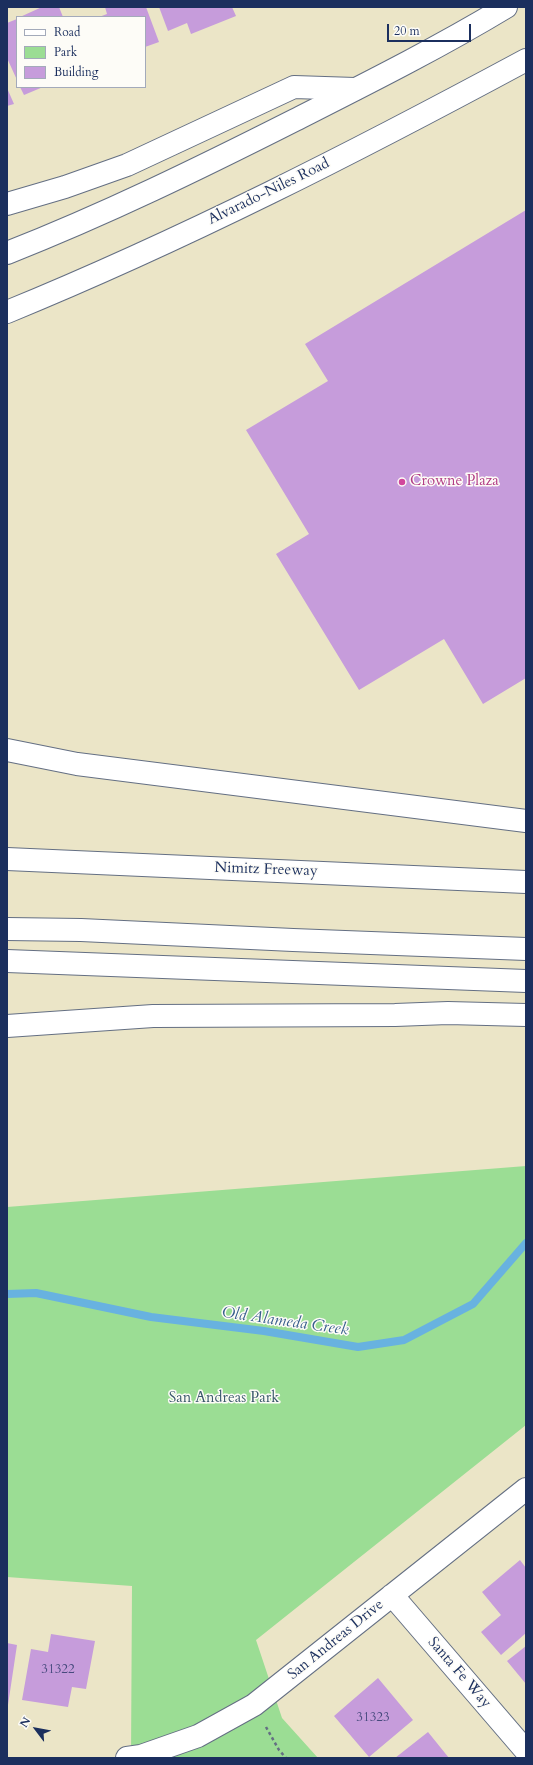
<!DOCTYPE html>
<style>
body{margin:0}
#map{position:relative;width:533px;height:1765px;overflow:hidden;background:#ebe5c7;font-family:Cardo,serif}
canvas{display:block}
.frame{position:absolute;inset:0;border:8px solid #1b2f5e;pointer-events:none}
.legend{position:absolute;left:16px;top:16px;width:130px;height:72px;box-sizing:border-box;background:#fdfcf7;border:1px solid #a3aaba;margin:0;padding:5px 7px;list-style:none;font-size:12px;color:#1b2f5e}
.legend li{display:flex;align-items:center;gap:8px;height:20px}
.legend b{width:20px;border:1px solid #a3aaba}
.north{position:absolute;left:16px;top:1709px;width:40px;height:40px;-webkit-text-stroke:3px #fdfcf7;paint-order:stroke;rotate:302deg;font-size:11px;font-weight:700;line-height:16px;text-align:center;color:#1b2f5e}
.north::after{content:'';display:block;margin:auto;width:14px;height:18px;background:#1b2f5e;clip-path:polygon(50% 0,100% 100%,50% 72%,0 100%)}
.scale{position:absolute;left:387px;top:24px;width:84px;height:18px;box-sizing:border-box;border:2px solid #1b2f5e;border-top:0;padding-left:5px;font-size:12px;line-height:14px;white-space:nowrap;color:#1b2f5e;-webkit-text-stroke:3px #fdfcf7;paint-order:stroke}
</style>
<div id="map">
<canvas width="533" height="1765"></canvas>
<div class="frame"></div>
<ul class="legend">
<li><b style="height:5px;background:#fff"></b>Road</li>
<li><b style="height:11px;background:#9bdd94"></b>Park</li>
<li><b style="height:11px;background:#c69cdb"></b>Building</li>
</ul>
<div class="north">N</div>
<div class="scale">20 m</div>
</div>
<script>
const g = document.querySelector('canvas').getContext('2d');
g.lineJoin = 'round';
function fillPath(path, color) {
  g.fillStyle = color;
  g.fill(path, 'evenodd');
}
function stroke(path, color, width, dash) {
  g.strokeStyle = color;
  g.lineWidth = width;
  g.lineCap = dash ? 'butt' : 'round';
  g.setLineDash(dash || []);
  g.stroke(path);
}
function label(font, color, halo, rows, align = 'center') {
  g.font = font + ' Cardo,serif';
  g.lineWidth = 3;
  g.setLineDash([]);
  g.textBaseline = 'middle';
  g.strokeStyle = halo;
  g.fillStyle = color;
  for (const [text, x, y, turn = 0] of rows) {
    g.save();
    g.translate(x, y);
    g.rotate((+turn || 0) * Math.PI / 180);
    g.textAlign = isNaN(turn) ? turn : align;
    if (halo) g.strokeText(text, 0, 0);
    g.fillText(text, 0, 0);
    g.restore();
  }
}
fillPath(new Path2D(`
 M526,1166v259l-270,215 26,78 36,40h-187l1,-172 -125,-9v-370z`), '#9bdd94');
stroke(new Path2D(`
 M7,1294l29,-1 115,24 113,14 94,16 46,-7 69,-36 53,-61`), '#68b2e0', 8);
fillPath(new Path2D(`
 M42,7h17l4,10h-43z
 M105,7h41l13,35 -14,5v-30h-46l8,-3z
 M159,7h73l4,9 -45,18 -4,-11 -19,8z
 M17,19v61l-10,-22v-35z
 M20,87h23l-19,8z
 M7,88l7,16 -7,2z
 M526,210v468l-43,26 -39,-65 -85,51 -83,-136 33,-20 -63,-104 82,-49 -23,-37z
 M520,1560l6,8v65l-25,22 -20,-23 20,-17 -19,-23z
 M51,1634l44,7 -9,48 -14,-2 -4,20 -46,-7 9,-51 17,3z
 M7,1643l10,2 -9,60h-1z
 M526,1646v38l-19,-23z
 M378,1678l35,42 -44,37 -35,-41z
 M428,1732l21,26h-54z`), '#c69cdb');
const minor = new Path2D(`
 M392,1595l134,156
 M127,1758l14,-2 57,-20 56,-31 272,-216`);
const major = new Path2D(`
 M7,253c99,-39 193,-85 288,-133 71,-36 143,-72 211,-113
 M7,312c178,-73 350,-161 519,-252`);
const highway = new Path2D(`
 M7,204l58,-17 62,-22 167,-78 61,2
 M7,750l70,14 449,57
 M7,859l519,23
 M7,929l74,1 212,10 233,9
 M7,961l519,20
 M7,1026l146,-10 242,-1 53,-2 78,2`);
stroke(minor, '#646f83', 24);
stroke(major, '#646f83', 24);
stroke(highway, '#646f83', 24);
stroke(new Path2D(`
 M266,1727l13,23 7,8`), '#646f83', 2.5, [3, 3]);
stroke(minor, '#fff', 22);
stroke(major, '#fff', 22);
stroke(highway, '#fff', 22);
for (const [x, y, r, color] of [
 [402,482,4,"#d1479c"]
]) {
  const dot = new Path2D();
  dot.arc(x, y, r, 0, 2 * Math.PI);
  g.fillStyle = color;
  g.fill(dot);
  stroke(dot, '#fdfcf7', 1.5);
}
label('13px', '#464a7d', null, [
 ["31322",58,1670],
 ["31323",373,1718]
]);
label('15px', '#1b2f5e', '#fdfcf7', [
 ["Alvarado-Niles Road",269,192,-26],
 ["Nimitz Freeway",266,870,2],
 ["San Andreas Drive",336,1640,-39],
 ["Santa Fe Way",459,1673,49]
]);
label('15px', '#b23c85', '#fdfcf7', [
 ["Crowne Plaza",410,482]
], 'left');
label('15px', '#3b5a6c', '#fdfcf7', [
 ["San Andreas Park",224,1399]
]);
label('italic 16px', '#365d8c', '#fdfcf7', [
 ["Old Alameda Creek",285,1322,8]
]);
</script>
